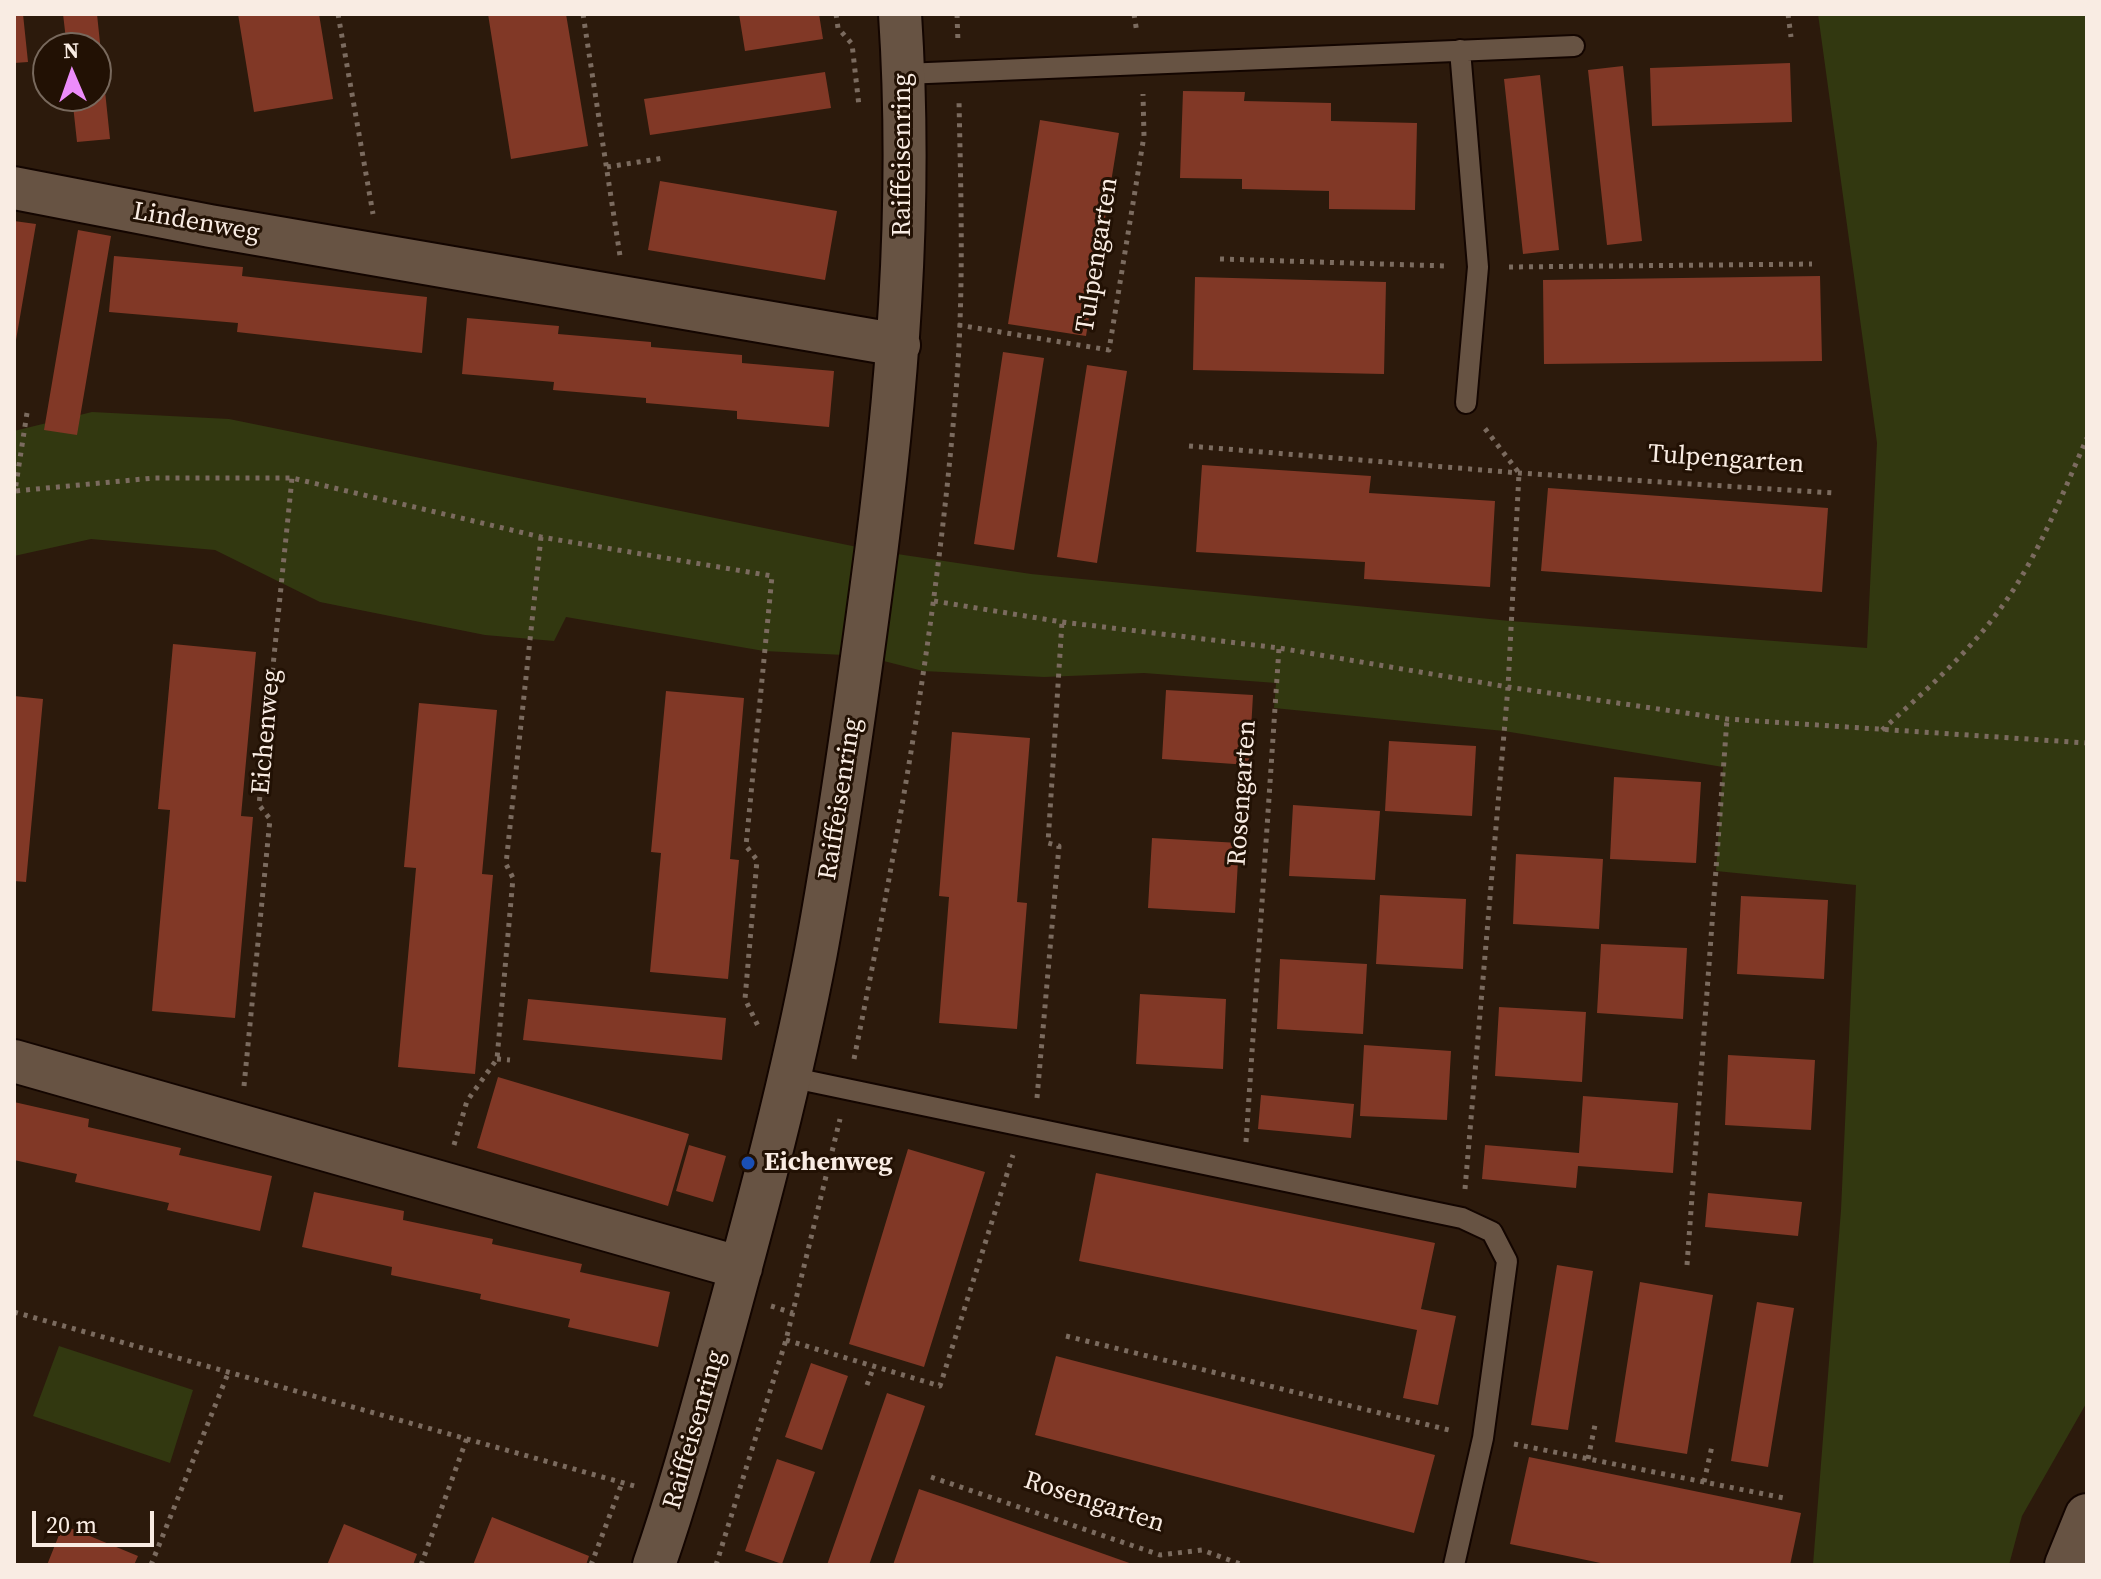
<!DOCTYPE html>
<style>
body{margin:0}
#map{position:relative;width:2101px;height:1579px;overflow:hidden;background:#2c1a0c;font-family:"Source Serif 4",serif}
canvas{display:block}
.frame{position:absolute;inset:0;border:16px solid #f9ece3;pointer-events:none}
.north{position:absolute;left:32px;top:32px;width:80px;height:80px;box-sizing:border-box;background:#221104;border:2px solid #78695d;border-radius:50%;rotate:358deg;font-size:22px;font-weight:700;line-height:32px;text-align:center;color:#f9ece3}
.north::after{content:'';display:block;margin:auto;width:28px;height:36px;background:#ec8cfa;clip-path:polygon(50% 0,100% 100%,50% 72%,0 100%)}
.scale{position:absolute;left:32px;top:1511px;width:122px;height:36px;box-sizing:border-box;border:4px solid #f9ece3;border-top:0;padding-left:10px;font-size:24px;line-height:28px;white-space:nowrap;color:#f9ece3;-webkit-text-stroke:6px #221104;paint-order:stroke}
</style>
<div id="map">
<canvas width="2101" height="1579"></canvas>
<div class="frame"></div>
<div class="north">N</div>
<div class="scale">20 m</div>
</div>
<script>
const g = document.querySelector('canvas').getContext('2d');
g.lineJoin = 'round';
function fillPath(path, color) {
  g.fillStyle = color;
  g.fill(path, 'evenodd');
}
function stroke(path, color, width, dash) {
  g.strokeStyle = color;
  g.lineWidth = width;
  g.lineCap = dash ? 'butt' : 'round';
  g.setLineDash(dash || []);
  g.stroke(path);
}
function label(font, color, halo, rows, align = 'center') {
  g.font = font + ' "Source Serif 4",serif';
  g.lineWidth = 6;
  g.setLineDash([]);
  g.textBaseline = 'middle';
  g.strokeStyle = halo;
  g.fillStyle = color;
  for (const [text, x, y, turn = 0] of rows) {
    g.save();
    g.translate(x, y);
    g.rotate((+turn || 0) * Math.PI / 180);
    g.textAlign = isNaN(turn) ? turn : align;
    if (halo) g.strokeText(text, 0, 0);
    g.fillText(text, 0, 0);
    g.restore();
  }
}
fillPath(new Path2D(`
 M1818,14h269v1388l-65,114 -13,49h-196l28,-355 15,-325 -140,-14 7,-104 -219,-36 -230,-23 2,-25 -132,-10 -100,4 -121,-6 -59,-15 -100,-5 -198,-34 -12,24 -69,-6 -165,-33 -105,-52 -124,-11 -77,17v-125l78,-19 137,7 648,132 154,23 479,47 357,27 10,-205z
 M59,1346l134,44 -23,73 -137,-47z`), '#323810');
fillPath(new Path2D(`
 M14,14h9l5,48 -14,1z
 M63,14h34l13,125 -33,3 -5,-46h24v-48h-29z
 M238,14h81l14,85 -79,13z
 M488,14h78l22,132 -77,13z
 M739,14h80l4,25 -78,12z
 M1790,63l2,59 -140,4 -2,-58z
 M1623,66l19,175 -35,4 -19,-175z
 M825,72l6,36 -181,27 -6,-36z
 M1540,75l19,175 -36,4 -19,-175z
 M1183,91l62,1 -1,9 87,2v18l86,2 -2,87 -86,-1v-18l-87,-2v-10l-62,-1z
 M1040,120l79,13 -33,203 -78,-12z
 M660,181l177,30 -12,69 -177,-30z
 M14,221l22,3 -20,116h-2z
 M78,230l33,6 -34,199 -33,-5z
 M114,256l129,11 -1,9 185,21 -5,56 -185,-21 1,-9 -129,-11z
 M1820,276l2,85 -278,3 -1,-84z
 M1195,277l191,5 -2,92 -191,-4z
 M467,318l92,8 -1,8 93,8v5l91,8v8l92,8 -5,56 -92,-8v-8l-91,-8v-5l-93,-8 1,-8 -92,-8z
 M1003,352l41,6 -30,192 -40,-6z
 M1087,365l40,6 -30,192 -40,-6z
 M1202,465l169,11 -2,17 126,8 -5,86 -126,-8 1,-17 -169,-10z
 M1548,488l280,20 -6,84 -281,-21z
 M173,644l83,8 -15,164 12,1 -18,201 -83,-7 18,-201 -12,-1z
 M1166,690l87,5 -4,70 -87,-6z
 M666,691l78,7 -14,161 9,1 -11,119 -78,-7 11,-119 -10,-1z
 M14,696l29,3 -17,183 -12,-1z
 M419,703l78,7 -15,164 11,1 -18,199 -77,-7 18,-199 -12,-1z
 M952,732l78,6 -13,164 10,1 -10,126 -78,-6 10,-126 -10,-1z
 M1389,741l87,5 -4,70 -87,-5z
 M1614,777l87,5 -5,81 -86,-4z
 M1293,805l87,6 -5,69 -86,-4z
 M1152,838l87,5 -4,70 -87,-5z
 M1516,854l87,5 -4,70 -86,-5z
 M1380,895l86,4 -3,70 -87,-5z
 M1741,896l87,4 -4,79 -87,-5z
 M1601,944l86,4 -4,71 -86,-6z
 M1280,959l87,5 -4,70 -86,-5z
 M1140,994l86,5 -3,70 -87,-5z
 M528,999l198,19 -4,42 -199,-20z
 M1499,1007l87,5 -4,70 -87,-6z
 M1364,1045l87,6 -4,69 -87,-4z
 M1728,1055l87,5 -4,70 -86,-5z
 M498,1077l191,57 -21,72 -191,-58z
 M1261,1095l93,9 -3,34 -93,-9z
 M1583,1096l95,7 -5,70 -95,-7 -2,22 -94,-9 3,-34 94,8z
 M14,1102l75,17 -1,8 93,21 -2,7 93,21 -12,55 -93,-21 2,-7 -94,-21 2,-8 -63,-14z
 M689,1145l37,11 -13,46 -37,-11z
 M908,1149l77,23 -61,195 -75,-23z
 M1096,1173l339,70 -14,66 35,7 -18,89 -35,-7 14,-68 -338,-69z
 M314,1192l90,19 -1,9 90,19 -1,5 90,20 -2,8 90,20 -12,55 -90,-20 2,-8 -90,-20 1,-5 -90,-19 1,-8 -90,-20z
 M1708,1193l94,9 -4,34 -93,-9z
 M1557,1265l36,6 -25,159 -37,-5z
 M1640,1282l73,13 -26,159 -72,-12z
 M1757,1302l37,6 -26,159 -37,-6z
 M1056,1356l379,99 -21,78 -379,-98z
 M811,1363l37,13 -26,74 -37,-13z
 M887,1393l38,13 -6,18 -50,141h-42z
 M1529,1457l272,56 -11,52h-180l-100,-21z
 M777,1459l38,13 -33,92 -37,-13z
 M919,1489l41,14 175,62h-242z
 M492,1517l97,39 -3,9h-113z
 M344,1524l73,30 -4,11h-86z
 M63,1525l75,31 -4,9h-87z`), '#813826');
const service = new Path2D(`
 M1460,50l18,217 -12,136
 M904,74l670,-28
 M789,1077l673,141 30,14 15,29 -24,177 -29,127`);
const minor = new Path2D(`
 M14,188l196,38 689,119
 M14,1061l727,207
 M654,1565c27,-78 48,-157 70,-236 34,-124 68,-250 92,-377 22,-120 39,-240 55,-361 26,-192 42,-383 29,-577`);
const tertiary = new Path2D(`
 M2067,1565l20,-49`);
stroke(service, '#130500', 24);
stroke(minor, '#130500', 46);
stroke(tertiary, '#130500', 48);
stroke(new Path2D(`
 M338,14l35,200
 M583,14l37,242
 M836,14l2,14 14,16 7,62
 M957,14l1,29
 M1134,14l3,19
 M1788,14l3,23
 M607,167l57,-9
 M1220,259l227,7
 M1509,267l303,-3
 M958,325l151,25 35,-214 -1,-42
 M27,413l-12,78 139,-13h138l249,59 231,39 -26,270 11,14 -12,139 13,27
 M1189,446l330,27 315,20
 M934,601l128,21 217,26 229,39 219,32 360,24
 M1882,730c41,-37 83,-74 116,-118 39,-52 63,-115 89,-174
 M497,1059l13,1
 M854,1059c45,-221 84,-444 102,-668 8,-96 5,-194 3,-290
 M244,1086l26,-267 -11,-14 33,-327
 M1037,1098l22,-252 -11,-3 14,-221
 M1246,1142l33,-494
 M454,1145l13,-44 30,-42 16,-181 -7,-14 35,-327
 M1465,1189l43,-502 11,-214 -36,-47
 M1687,1265l40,-546
 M771,1306l22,7
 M14,1312l624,175
 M1066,1336l387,95
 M786,1340l154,46 73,-231
 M867,1385l7,-19
 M1514,1444l270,54
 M1588,1459l7,-34
 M931,1477l229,78 42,-5 41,15
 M1704,1482l8,-36
 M151,1565l78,-194
 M421,1565l46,-127
 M591,1565l31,-82
 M716,1565l70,-225 54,-221`), '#7b6b5f', 5, [4, 6]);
stroke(service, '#675343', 20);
stroke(minor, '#675343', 42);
stroke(tertiary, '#675343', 44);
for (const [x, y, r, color] of [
 [748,1163,8,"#1a4fb4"]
]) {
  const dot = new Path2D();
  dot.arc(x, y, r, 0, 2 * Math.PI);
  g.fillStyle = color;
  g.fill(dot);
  stroke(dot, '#221104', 3);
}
label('26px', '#f9ece3', '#221104', [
 ["Raiffeisenring",903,155,-90],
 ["Lindenweg",196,223,10],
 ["Tulpengarten",1098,255,-81],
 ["Tulpengarten",1726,460,4],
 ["Eichenweg",267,732,-85],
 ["Rosengarten",1243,793,-86],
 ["Raiffeisenring",841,799,-81],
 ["Raiffeisenring",695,1430,-74],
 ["Rosengarten",1094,1503,18]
]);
label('bold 26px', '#f9ece3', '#221104', [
 ["Eichenweg",764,1163]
], 'left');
</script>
